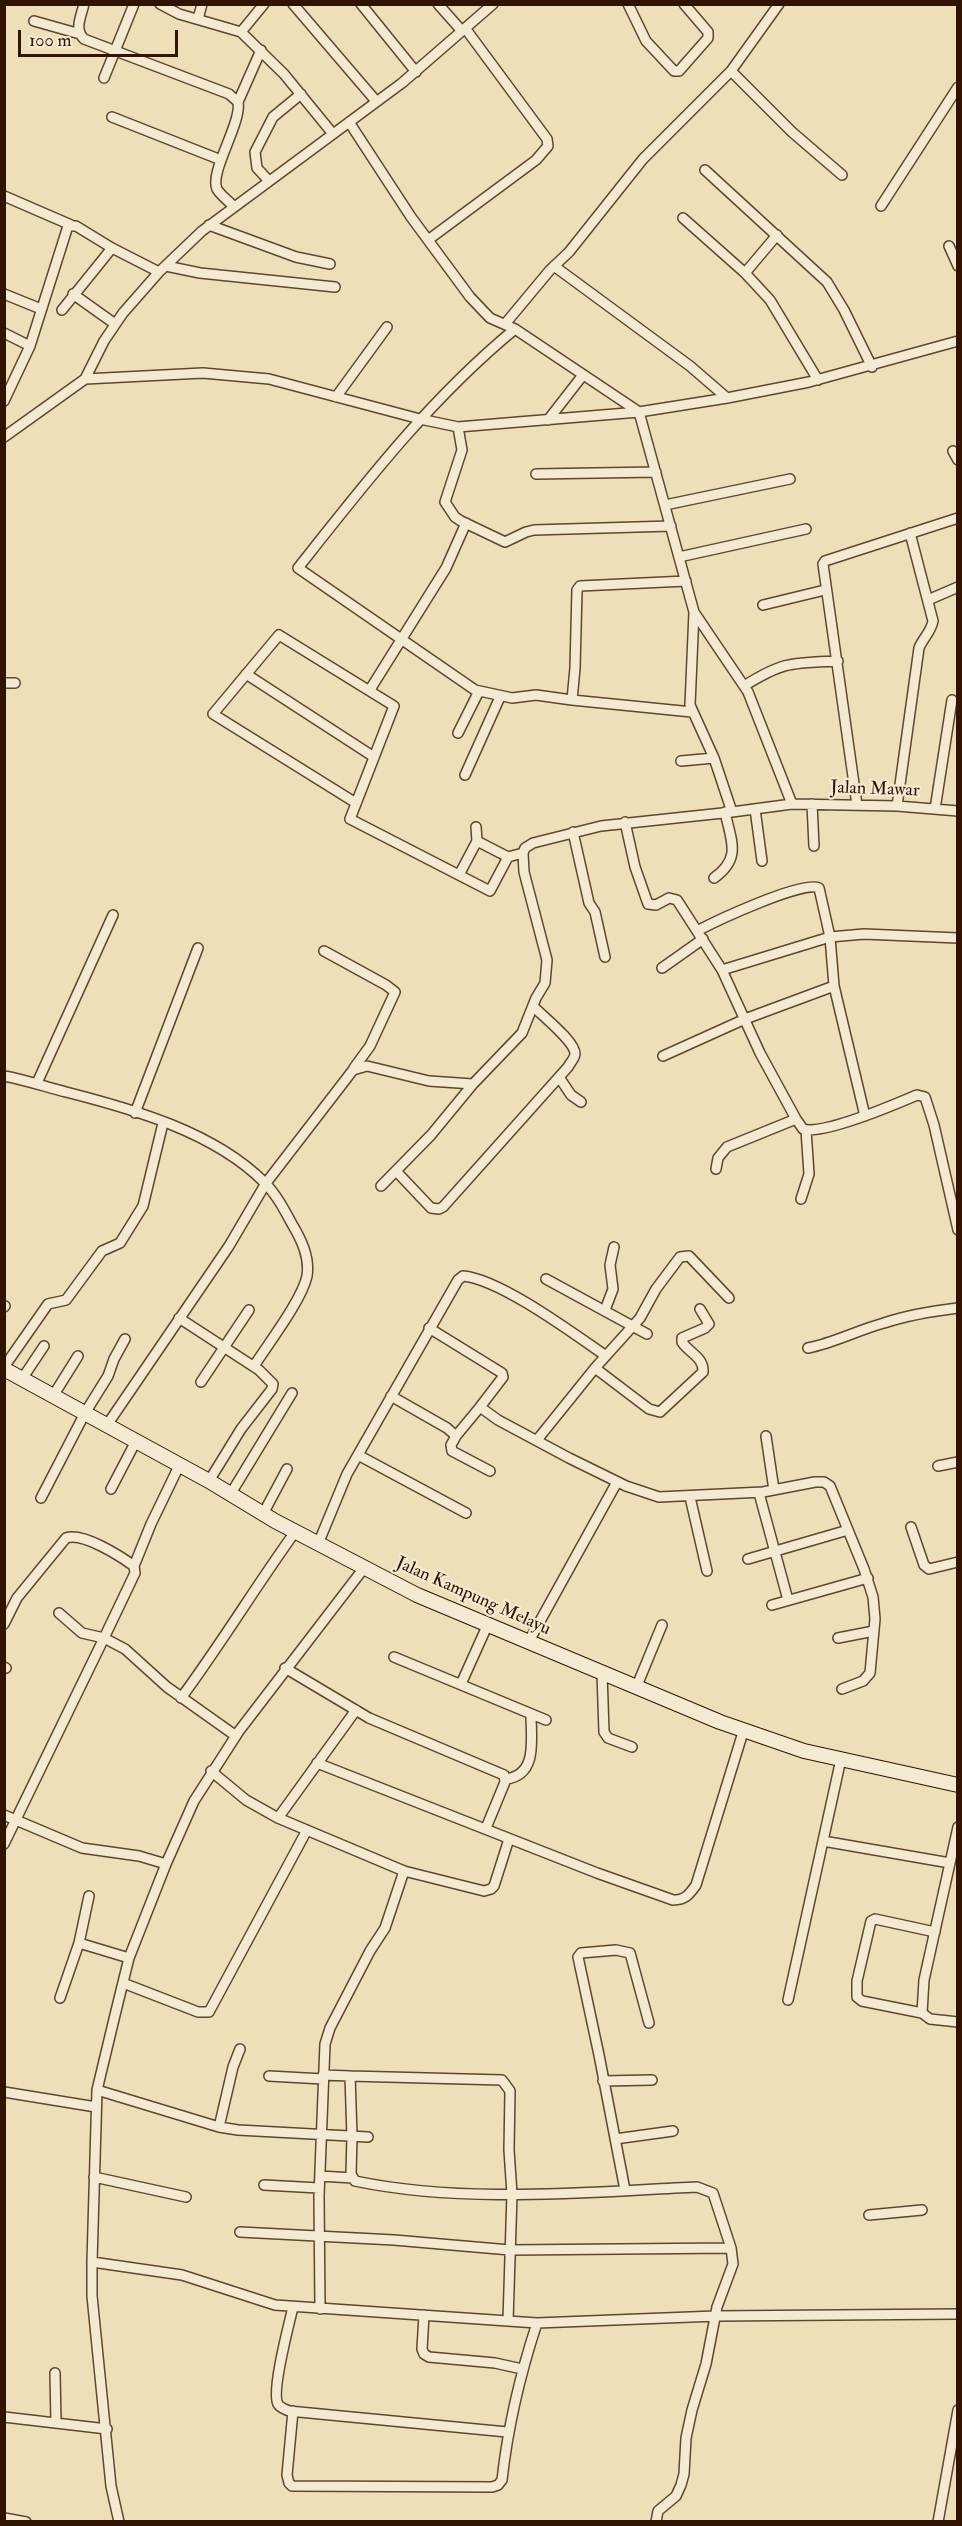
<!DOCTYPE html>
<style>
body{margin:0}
#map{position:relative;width:962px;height:2526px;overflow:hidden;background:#eddfb8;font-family:"IM FELL Double Pica",serif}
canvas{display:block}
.frame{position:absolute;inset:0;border:6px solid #301301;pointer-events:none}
.scale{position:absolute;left:18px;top:30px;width:160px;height:27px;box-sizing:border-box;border:3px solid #301301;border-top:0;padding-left:8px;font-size:18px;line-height:21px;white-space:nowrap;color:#301301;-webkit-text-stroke:4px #f3ead1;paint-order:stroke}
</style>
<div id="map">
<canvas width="962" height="2526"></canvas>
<div class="frame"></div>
<div class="scale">100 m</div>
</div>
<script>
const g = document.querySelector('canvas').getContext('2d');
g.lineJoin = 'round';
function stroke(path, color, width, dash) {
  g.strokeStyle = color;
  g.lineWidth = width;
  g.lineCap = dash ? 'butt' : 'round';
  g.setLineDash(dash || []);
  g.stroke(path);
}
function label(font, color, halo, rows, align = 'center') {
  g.font = font + ' "IM FELL Double Pica",serif';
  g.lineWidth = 4.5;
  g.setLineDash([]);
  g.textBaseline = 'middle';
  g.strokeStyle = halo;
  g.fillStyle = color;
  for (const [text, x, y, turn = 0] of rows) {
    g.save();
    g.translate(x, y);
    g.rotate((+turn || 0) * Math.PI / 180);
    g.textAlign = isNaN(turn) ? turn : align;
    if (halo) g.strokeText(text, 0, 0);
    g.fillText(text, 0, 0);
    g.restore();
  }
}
const street = new Path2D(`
 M84,4c-3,13 -10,25 0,35l145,55 9,8c4,21 -29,70 -21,87 3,6 12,12 16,17
 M160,4l19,10 62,18 43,42 49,60
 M293,4l83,97
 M361,4l55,68
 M438,4l23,26
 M628,4l18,37 28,30h5l29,-33v-6l-24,-28
 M198,19l4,-15
 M34,21l46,13
 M241,32l23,-28
 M731,71l61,61 50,43
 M104,78l30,-74
 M238,102l23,-52
 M112,117l109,43
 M349,122l62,95 59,80 20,21 25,11 124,83 55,200 -4,93 24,53 18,54 60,-8 105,2 61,5
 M705,170l122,112 17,28 28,57
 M269,181l-12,-13 -2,-16 18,-35 28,-23
 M4,196l67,29
 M881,206l77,-119
 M683,218l62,55 25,27 48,80
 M209,225l87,32 34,7
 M428,240l108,-80 12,-14 -1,-7 -82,-111
 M949,246l9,20
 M166,266l34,7 135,14
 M554,266l136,100 37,32
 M745,273l32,-38
 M4,294l37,15
 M73,294l42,30
 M62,310l50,-62
 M505,324l45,-54 19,-18 74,-93 88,-88 48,-67
 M515,329c-84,69 -150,154 -217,239l177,122 37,8 24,-3 36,5
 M4,333l26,13
 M85,379l118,-6 66,6 151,40 38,8 181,-15 88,-14 82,-16 149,-41
 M336,397l51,-70
 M4,401l26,-55 38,-120h8l36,22 47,24
 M548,420l35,-45
 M458,427l4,23 -17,52 10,15 6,4 44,21 21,-10 8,-2 137,-4
 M4,437l81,-58 19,-38 19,-28 36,-41 43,-41 200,-148 91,-79
 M953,451l5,9
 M536,474l120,-2
 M665,505l125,-26
 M679,557l127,-28
 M686,581l-106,5 -3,4 -2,78 -3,32 120,12
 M928,600l30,-13
 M763,605l62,-15
 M694,612l54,80 44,112
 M246,674l128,83
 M4,683h11
 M744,686c40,-25 48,-23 94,-25
 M371,688l75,-120 20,-45
 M458,733l21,-42
 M681,761l33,-3
 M465,775l35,-78
 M356,803l-143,-89 66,-79 115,71 -44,113 140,72 18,-34 15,-4 2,-5 8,-5 68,-17 131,-14
 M812,804l2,42
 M857,805l-34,-241 2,-3 133,-43
 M897,806l22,-158c4,-10 12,-16 14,-27l-23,-88
 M755,809l7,52
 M935,809l17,-109
 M625,822l10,45 13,37 8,1 13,-7 8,2 45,70 38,83 36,66 7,10c20,6 93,-25 114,-34l8,2 9,28 24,105
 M476,827l1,14 31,16
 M573,832l16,71 6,9 10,45
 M459,875l18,-34
 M714,878c28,-20 17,-37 11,-66
 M697,931c19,-10 106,-51 122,-43l11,49 -108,33
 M324,951l62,34 9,7 -25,54 -16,22
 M662,968l41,-29
 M663,1056l82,-37 89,-33
 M4,1076c22,4 42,11 62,16 67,17 148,40 198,90 12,12 20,27 28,42 9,15 18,33 15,52 -5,24 -39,68 -53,90
 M559,1077l12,18 10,7
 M37,1083l76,-168
 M135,1113l63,-165
 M865,1116l-31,-130 -4,-49 34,-3 94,4
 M716,1169l2,-11 9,-11 69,-28
 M396,1171l35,37 8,1 4,-2 125,-140c2,-4 7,-9 7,-13 0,-13 -33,-38 -42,-48
 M381,1186l50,-51 42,-51 49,-51 14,-35 9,-15 2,-23 -23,-88 -1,-19
 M801,1199l8,-25 -3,-44
 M546,1279l101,55
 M4,1307l1,-1
 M605,1310l8,-21 -3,-24 4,-18
 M179,1318l80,52 14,14 -1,5 -31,40 -32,52
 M429,1328l73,45 1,4 -23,30 18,13 71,38 57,28 33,11 104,-5 52,-10h9l6,4 34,83 9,28 2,22 -5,54 -7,8 -21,8
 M808,1348c26,-5 50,-18 76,-25 24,-8 49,-12 74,-15
 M4,1367l44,-63 18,-4 36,-49 18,-8 23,-37 20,-83
 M595,1368l54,41 11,3 43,-40c1,-15 -14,-19 -21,-30v-4l23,-10 4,-4 -9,-15
 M22,1379l22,-33
 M201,1382l48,-72
 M53,1396l25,-40
 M391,1396l56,32 9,8 -5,9 1,6 38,20
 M107,1425l122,-179 37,-63 87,-113 14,-4 62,15 44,3
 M456,1436l24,-29
 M766,1436l8,54
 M537,1440l58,-72 45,-50 16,-29 24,-32 9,-1 40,42
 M358,1455l108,58
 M938,1466l20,-4
 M111,1489l25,-48
 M759,1493l29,107
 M230,1495l62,-102
 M690,1497l17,74
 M41,1498l44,-85 23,-37 6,-17 11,-20
 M263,1514l24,-45
 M911,1527l13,38 5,4 29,-7
 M318,1544l29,-70 111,-194 5,-4c37,3 111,58 143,80
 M748,1559l100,-29
 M134,1566l17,-42 28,-58
 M772,1605l96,-27
 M4,1624l13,-26 49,-60c17,-6 54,18 68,28l1,7 -31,65 -22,-5 -23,-20
 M838,1638l36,-7
 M529,1641l88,-159
 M394,1657l152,63
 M4,1667l2,1
 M285,1668l84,50 135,57 1,7 -19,46
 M602,1673l2,59 4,6 24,9
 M461,1684l27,-60
 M636,1688l26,-63
 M181,1698c40,-54 75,-112 114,-166
 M317,1763l280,110 76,27c12,0 16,-5 23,-15l48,-156
 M211,1771l35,29 32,18 126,53 80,20 7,-2 3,-3 15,-47
 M506,1779c32,-4 25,-40 25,-64
 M4,1815l78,33 57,8 27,8
 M278,1818l78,-108
 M823,1841l127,22
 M4,1844l100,-206 21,11 42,38 69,49
 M935,1932l-60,-13 -4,2 -14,60v16l5,4 60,12 8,6 28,3
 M79,1943l50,15
 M123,1983l75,29h11l98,-182
 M60,1998l19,-55 10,-47
 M788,2000l53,-241
 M922,2013l2,-33 34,-153
 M323,2075l27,1 2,60 -1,38 4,7c110,23 231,11 342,6l16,6 18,55 2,16 -16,43 -11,57 -14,46 -6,28 -2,36 -3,11 -5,11 -18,15 -2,11
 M269,2076l54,3
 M350,2076l152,4 8,11 -1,59 3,44 -4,127
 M603,2081l49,-1
 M97,2090l122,37 19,3 130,7
 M4,2092l92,15
 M219,2127l14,-60 7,-18
 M615,2139l58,-8
 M320,2176l33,2
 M94,2177l92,20
 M264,2185l55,3
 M625,2190l-26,-135 -21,-98 3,-4 35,-3 14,3 19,70
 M869,2215l53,-5
 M240,2232l154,8 116,10 221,-2
 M92,2262l90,13 93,30 262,18 179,-7 242,-2
 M293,2307c-4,17 -22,85 -15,97 2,4 7,5 11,7l218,21
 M320,2309l-1,-113 6,-152 5,-16 40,-77 15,-23 19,-57
 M424,2315l-2,34 2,5 5,3 66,6 27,6
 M55,2373l1,50
 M293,2411l-6,64 2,8 3,3 200,1 6,-2 4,-5c6,-55 18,-105 35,-157
 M4,2417l103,12
 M4,2518l22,4
 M119,2522l-8,-36 -19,-190v-34l5,-172 18,-75 14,-57 37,-94 28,-63 45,-70 125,-163
 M938,2522l20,-112`);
const secondary = new Path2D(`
 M4,1369l205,112 66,40 142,74 303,127 84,29 154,34`);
stroke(street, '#5f462f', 12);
stroke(secondary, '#301301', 16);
stroke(street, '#f3ead1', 9);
stroke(secondary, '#f3ead1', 14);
label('18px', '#301301', '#f3ead1', [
 ["Jalan Mawar",875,790,2],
 ["Jalan Kampung Melayu",473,1597,24]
]);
</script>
